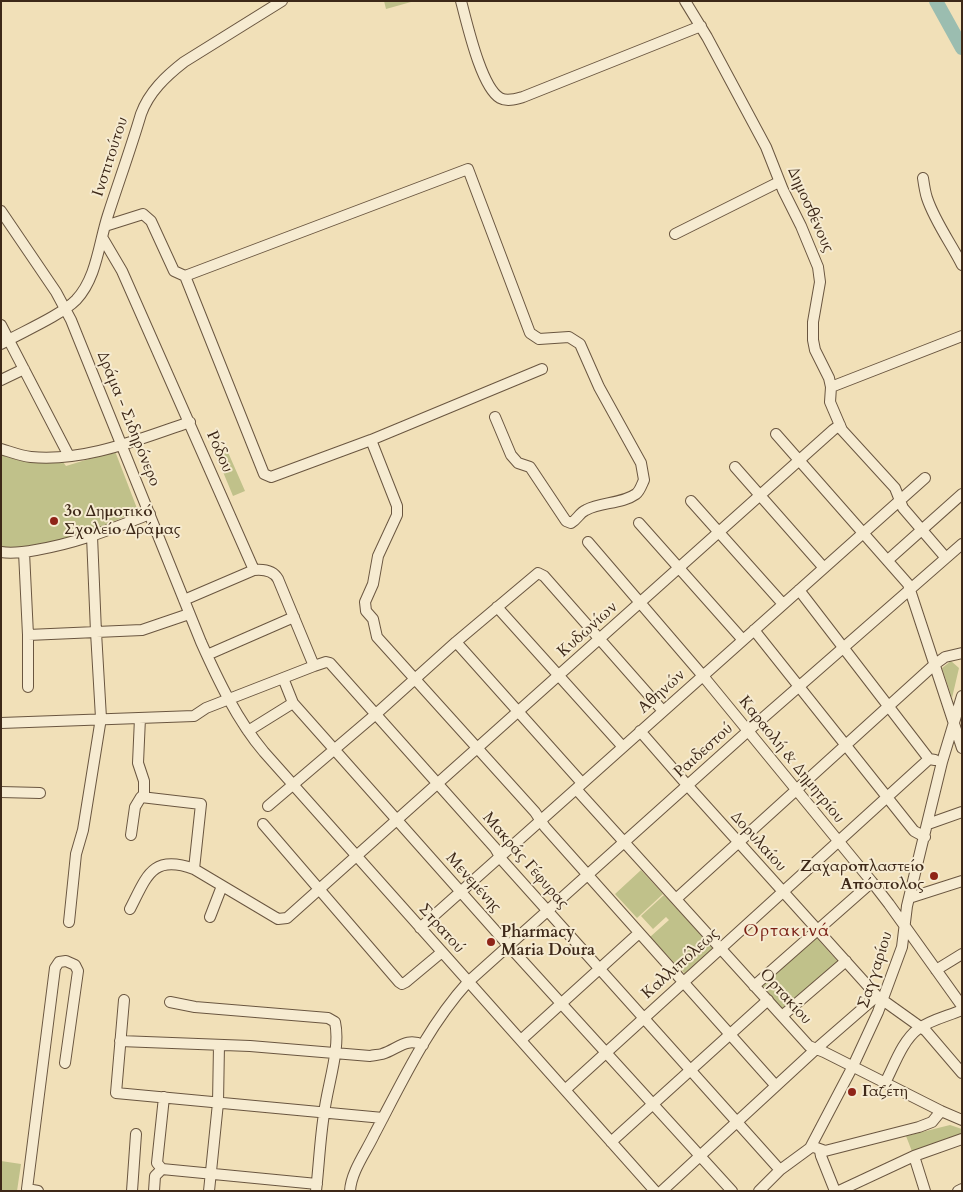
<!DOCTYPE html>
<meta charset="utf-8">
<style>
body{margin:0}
#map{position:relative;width:963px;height:1192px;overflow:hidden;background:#f1e0b8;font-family:Cardo,serif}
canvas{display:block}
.frame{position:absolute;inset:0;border:2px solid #3d2818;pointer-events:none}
</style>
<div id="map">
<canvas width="963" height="1192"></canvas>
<div class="frame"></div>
</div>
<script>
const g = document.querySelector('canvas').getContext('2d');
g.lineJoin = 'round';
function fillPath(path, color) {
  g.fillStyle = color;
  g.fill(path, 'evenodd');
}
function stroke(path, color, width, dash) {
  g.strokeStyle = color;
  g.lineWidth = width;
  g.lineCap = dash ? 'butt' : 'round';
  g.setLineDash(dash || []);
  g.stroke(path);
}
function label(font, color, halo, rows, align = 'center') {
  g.font = font + ' Cardo,serif';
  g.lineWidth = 4;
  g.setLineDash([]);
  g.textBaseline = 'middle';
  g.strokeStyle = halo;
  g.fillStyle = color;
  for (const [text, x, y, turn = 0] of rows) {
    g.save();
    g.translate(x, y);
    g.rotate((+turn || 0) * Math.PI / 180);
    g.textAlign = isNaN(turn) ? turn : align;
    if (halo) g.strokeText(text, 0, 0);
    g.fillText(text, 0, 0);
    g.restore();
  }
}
fillPath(new Path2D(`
 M384,1h27v1l-25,7z
 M227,450l18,41 -12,5 -17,-41z
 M115,451l23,60 -62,27 -41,9 -34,1v-93l20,6 42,1 3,4z
 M951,661l8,7 -7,30 -10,-30z
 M641,870l22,24 -26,24 -22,-24z
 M664,895l49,53 -28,26 -35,-37 19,-17 -3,-3 -13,12 -12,-13z
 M815,936l23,26 -55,48 -22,-26z
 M950,1125l12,4v7l-49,18 -7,-18z
 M1,1161l20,3 -4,27h-16z`), '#c0c18a');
stroke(new Path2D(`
 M936,1l26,47`), '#9bbdb0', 14);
const minor = new Path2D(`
 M461,1c6,22 20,86 39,97 7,4 16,1 23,-1l178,-71
 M685,1l22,36 59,110 17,43 18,36 17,41 2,15 -7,40v18l2,10 14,28 2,9 -1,15 12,28 53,58 8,20 43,50
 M923,178c1,7 2,14 4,20 8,24 24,45 35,67
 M1,211l55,81 15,28 130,322c17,38 36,78 63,110l391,439
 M105,226l38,-12 8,7 23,50 11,5 79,198 7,3 100,-37 171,-71
 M675,234l104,-52
 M102,237l20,34 132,299
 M185,276l283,-107 62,164 9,6 30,-2 11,7 19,43 42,76 3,17c-2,4 -4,11 -8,14 -14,10 -35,8 -50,16 -7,3 -8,9 -15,13l-5,-2 -36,-54 -12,-4 -7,-8 -16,-38
 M1,325l68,131
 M1,344c21,-12 59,-28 75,-44 21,-22 23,-58 32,-85 11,-34 23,-67 33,-101 8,-22 25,-38 43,-52l98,-61
 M1,380l23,-11
 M831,387l131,-51
 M776,434l132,150 54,164
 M371,440l26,66v9l-19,41 -5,28 -8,18 1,9 7,8 4,18 158,175 10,15 231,259
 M1,449c10,3 20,7 30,8 55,5 108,-18 159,-35
 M735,467l89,101
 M691,501l92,103
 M639,523l104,117
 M588,542l115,134 169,206 17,22 73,102
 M1,552c12,2 24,0 35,-2 42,-7 75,-21 114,-36
 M24,552l4,83v52
 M888,560l74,-66
 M799,590l130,169 6,1
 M184,600l70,-30c10,-1 19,0 24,9l36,87
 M497,607l126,140
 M754,630l160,201 11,6
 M28,635l114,-5 47,-16
 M456,642l126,141
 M207,655l87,-38
 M283,678l10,25 215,242 224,246
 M140,718l-2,45 6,18v15
 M1,723l193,-7 12,-8 108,-42 12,-4 4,1 165,185 7,12 278,310
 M248,731l45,-28
 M640,731l48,55 189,210 49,35 36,42
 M576,789l233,257 15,6 117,59 21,9
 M1,792l39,1
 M268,806l108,-92 80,-72 82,-69 6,3 119,135
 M263,824l136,158 3,2 4,-2 36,-30
 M928,824l34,-12
 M131,835l4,-28 6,-10 60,7 -7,65
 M909,898l53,-17
 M676,899l258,-234 11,-8 17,-4
 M130,909c17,-33 22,-55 64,-40l84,50 9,-1 546,-488 7,-5
 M210,917l12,-31
 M69,922l7,-68 7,-24 18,-112 -5,-86 -4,-96
 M420,928l505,-450
 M936,970l26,-16
 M754,986l118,-104
 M124,1000l-8,93 267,25
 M170,1002l25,5 133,11 7,4c6,27 -8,64 -11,92 -4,25 -5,51 -8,77
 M782,1016l64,-55
 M521,1040l118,-107
 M120,1041l130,5 120,10c4,-1 8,-1 12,-2 16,-5 24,-17 41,-9
 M885,1083c9,-17 17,-42 33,-54 12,-9 30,-13 44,-19
 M565,1090l364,-331
 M164,1097l-7,66 5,6 155,15
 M611,1142l157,-142
 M811,1146l14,5 94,-24 13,-5 9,-11
 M820,1151l1,5 14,35
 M914,1156l11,35
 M38,1191l-11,-2 28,-221 4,-6 7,-1 9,4 3,6 -13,92
 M132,1191l4,-57
 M154,1191l1,-15 7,-7
 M209,1191l9,-88 1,-58
 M350,1191c1,-19 16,-39 24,-56 28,-53 54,-109 94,-153l280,-251 214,-187
 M662,1191l154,-142 61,-53
 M759,1191l21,-21 30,-22 43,-82 25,-54 24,-65 5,-41 35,-144 20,-66
 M839,1191l75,-35 48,-17
 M958,1191l4,-2`);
stroke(minor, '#6a5640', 12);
stroke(minor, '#f6ebd1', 10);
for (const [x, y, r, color] of [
 [54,521,5,"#8f2418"],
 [934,876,5,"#8f2418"],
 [491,942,5,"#8f2418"],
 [852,1092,5,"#8f2418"]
]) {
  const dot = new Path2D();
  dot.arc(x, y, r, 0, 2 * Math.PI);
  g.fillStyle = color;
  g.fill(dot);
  stroke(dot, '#f6ebd1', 2);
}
label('16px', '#3d2818', '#f6ebd1', [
 ["Ινστιτούτου",111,157,-72],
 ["Δημοσθένους",810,210,66],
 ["Δράμα - Σιδηρόνερο",128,419,68],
 ["Ρόδου",219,452,66],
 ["Κυδωνίων",588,630,-42],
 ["Αθηνών",662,692,-42],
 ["Ραιδεστού",704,751,-42],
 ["Καραολή & Δημητρίου",791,760,51],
 ["Δορυλαίου",758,842,48],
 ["Μακράς Γέφυρας",525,861,49],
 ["Μενεμένης",473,883,48],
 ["Στρατού",441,929,48],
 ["Καλλιπόλεως",681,964,-42],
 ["Σαγγαρίου",876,970,-72],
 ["Ορτακίου",785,997,48]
]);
label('bold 16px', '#3d2818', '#f6ebd1', [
 ["3ο Δημοτικό",64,512],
 ["Σχολείο Δράμας",64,530],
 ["Ζαχαροπλαστείο",924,867,"right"],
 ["Απόστολος",924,885,"right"],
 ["Pharmacy",501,933],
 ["Maria Doura",501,951],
 ["Γαζέτη",862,1092]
], 'left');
g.letterSpacing = '1px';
label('18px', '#7a1f14', '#f6ebd1', [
 ["Ορτακινά",787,932]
]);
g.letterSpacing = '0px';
</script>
